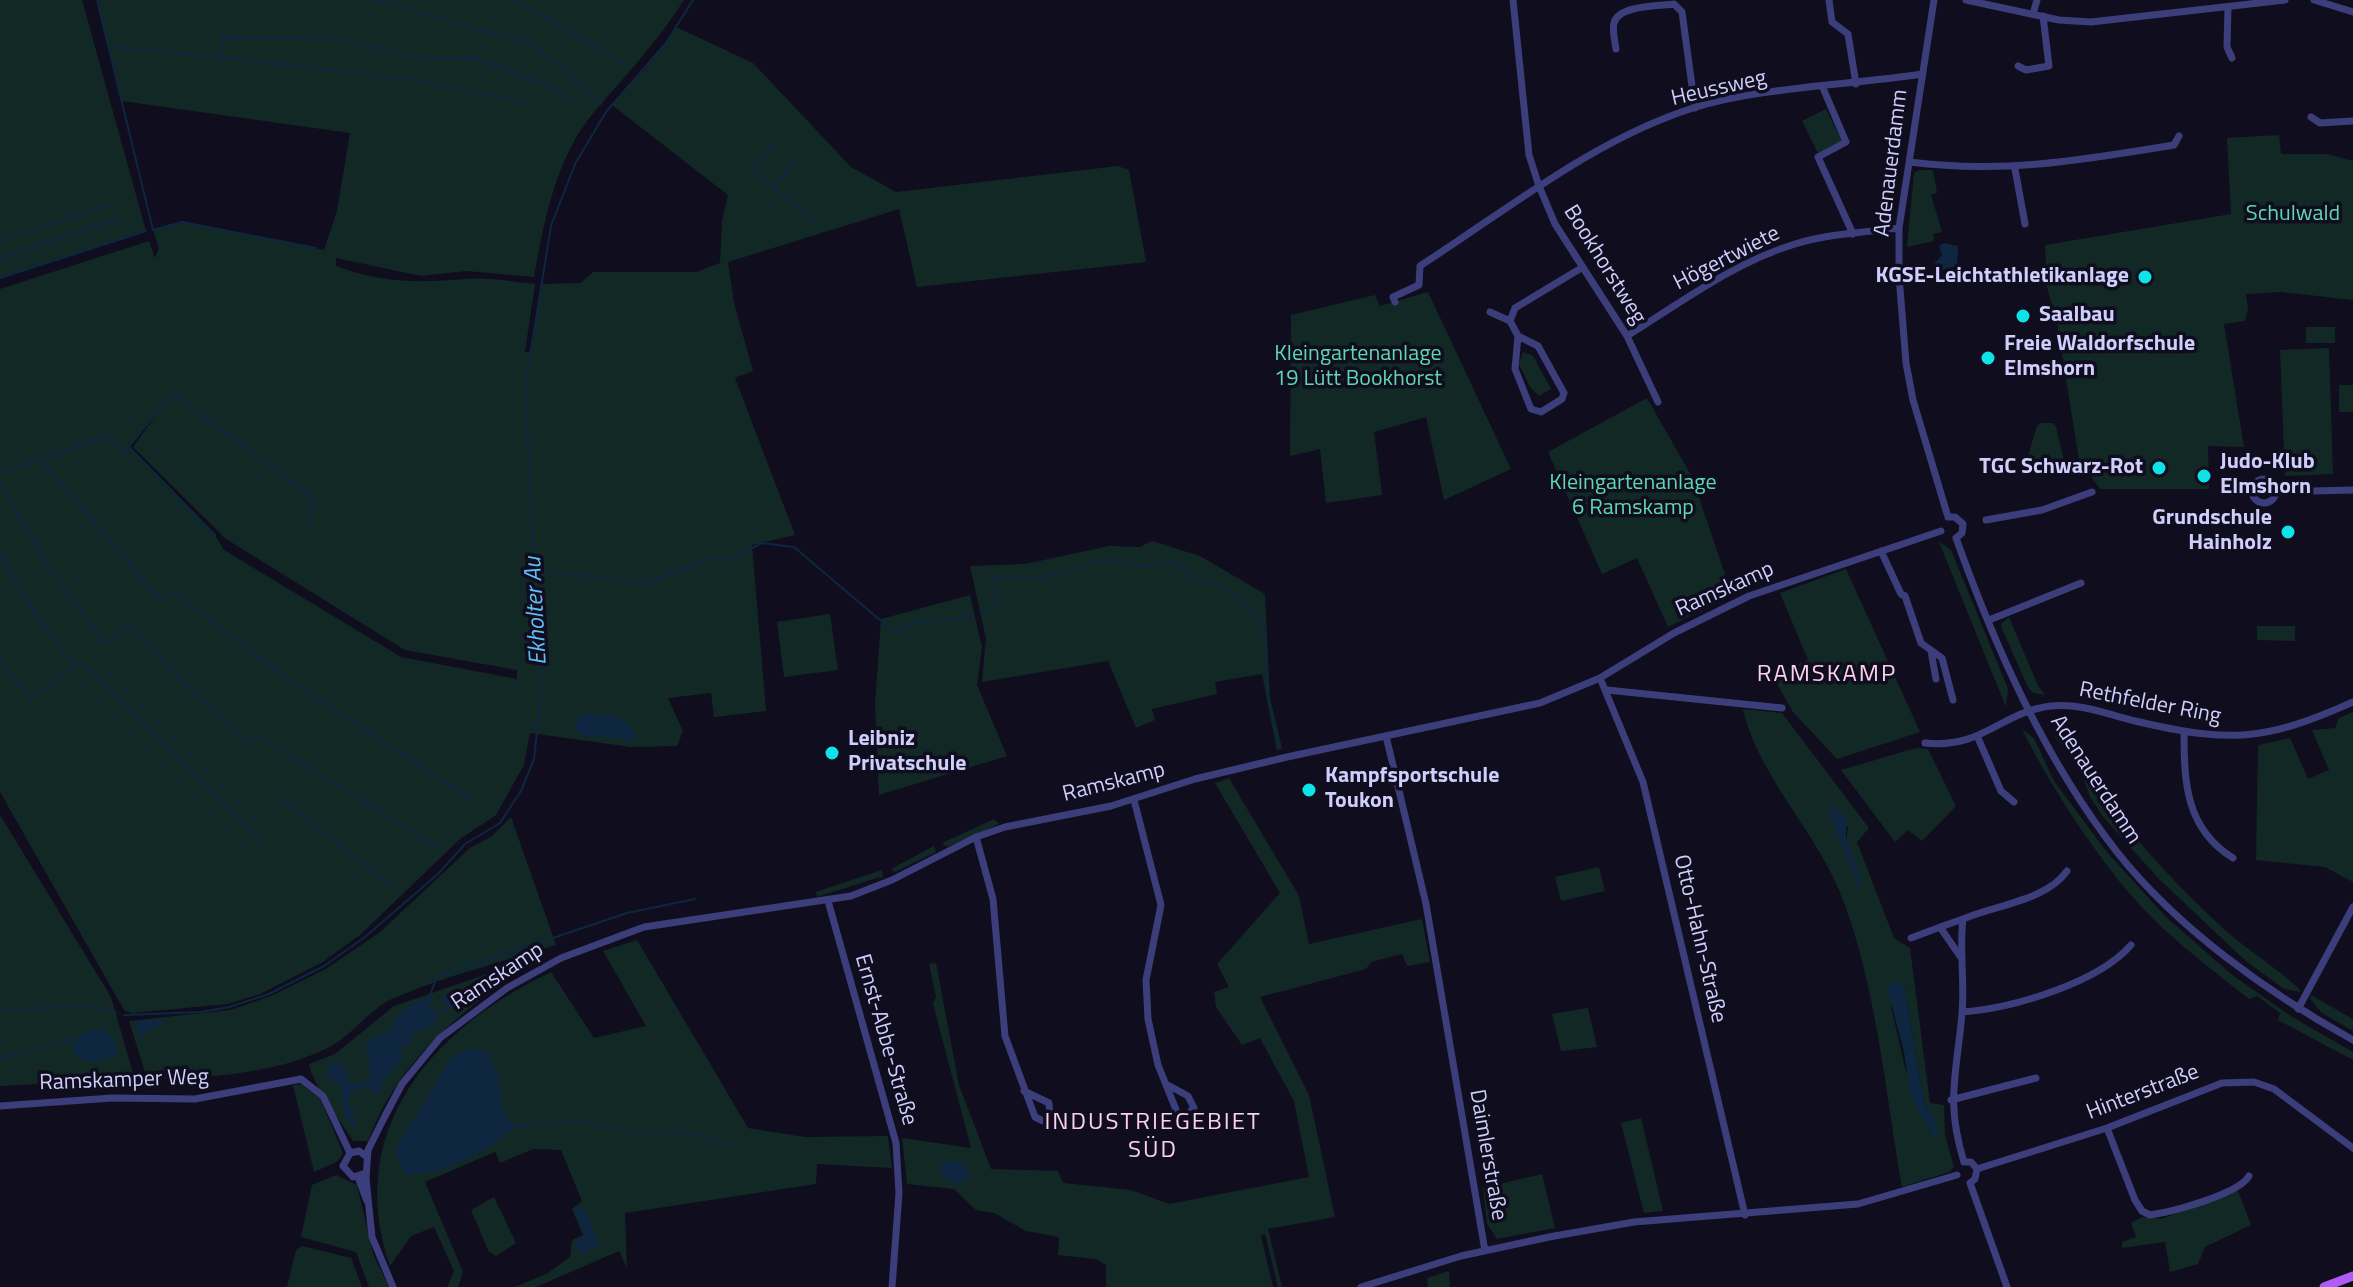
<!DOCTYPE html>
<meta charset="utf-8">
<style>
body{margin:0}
canvas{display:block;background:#0f0d1e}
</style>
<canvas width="2353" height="1287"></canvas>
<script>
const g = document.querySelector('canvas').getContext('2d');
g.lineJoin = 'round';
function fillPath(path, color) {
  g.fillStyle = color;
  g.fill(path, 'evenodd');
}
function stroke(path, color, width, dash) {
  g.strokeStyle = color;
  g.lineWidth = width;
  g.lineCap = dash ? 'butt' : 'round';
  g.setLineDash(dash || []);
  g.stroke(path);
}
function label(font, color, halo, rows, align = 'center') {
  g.font = font + ' "Titillium Web",sans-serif';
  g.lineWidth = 7;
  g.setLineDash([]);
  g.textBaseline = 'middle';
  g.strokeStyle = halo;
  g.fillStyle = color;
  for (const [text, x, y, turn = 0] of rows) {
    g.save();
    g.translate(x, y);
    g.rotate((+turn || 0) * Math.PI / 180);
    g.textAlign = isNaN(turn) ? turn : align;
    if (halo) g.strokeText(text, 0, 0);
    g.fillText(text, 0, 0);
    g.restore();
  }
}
fillPath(new Path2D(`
 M0,0h82l64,231 -146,47z
 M97,0h587c-26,41 -57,74 -89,111 -39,45 -51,110 -61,166l-68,-6 -45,5 -85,-18v8c45,17 83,17 130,13 21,-2 47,3 69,5l-10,68 6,1 11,-69 39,-1 12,-11h103l24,-9 2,-42 6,-26 -116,-90 36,-39 28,-39 77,36 98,104 45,25 222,-26 11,4 17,92 -229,25 -18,-78 -171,53 6,41 19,68 -18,7 60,157 -43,10 14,166 -52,6 -3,-24 -43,5 15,33 -6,15 -46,1 -101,-14 -6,32 -28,50 -36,24 -100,96 -39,28 -61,31 -32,10 -96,9 -8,-3 -124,-218v-503l149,-48 6,17 4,-10 -6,-18 29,-8 142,28 13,-39 13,-78 -228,-32zM160,409l-27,38 93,92 179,111 112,20v9l-116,-22 -177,-107 -9,-15 -86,-88z
 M1826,109l16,32 -24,12 -16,-32z
 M2279,135l2,19h46l26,7v139l-72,-8 -35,2 2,16 -3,11 -21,3 20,123 -36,-1 1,43h-109l-21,-29 -21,-132 -11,-41 -2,-42 186,-31 -4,-76z
 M1919,170h14l4,23 -6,2 11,37 -9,2 1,7 -27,6 7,-74z
 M1428,292l83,177 -67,31 -18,-83 -52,15 8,63 -56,8 -6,-54 -30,7 1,-141 84,-20 5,11z
 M2306,327h29v16h-29z
 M2329,348l4,126 -48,2 -5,-126z
 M1523,352l10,4 18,33 -12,7 -9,-9 -11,-23z
 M2339,385h14v27h-14z
 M1647,398l45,79 40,118 -64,32 -31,-69 -35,16 -54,-122z
 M2041,423h12l3,4 8,34 -40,8 13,-43z
 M1152,541l48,15 65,38 5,104 12,50 -5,3 -15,-77 -47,8 2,12 -65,15 3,11 -19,8 -28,-67 -126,21 4,-43 -16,-73 55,-2 84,-18 31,1z
 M1939,542l12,8 57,139 -2,18z
 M1846,569l74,163 -83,27 -44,-47 -21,-37 36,-15 -28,-67z
 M970,595l12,52 -5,38 30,71 -128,39 -4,-90 6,-86z
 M830,614l8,56 -54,7 -7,-55z
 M2009,617l29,69 7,9 -12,-2 -5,-6 -26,-58 -1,-5z
 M2257,626h38v15l-38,-1z
 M1743,709l39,4 87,115 -12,14 37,96 16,10 20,155 14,2 1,30 9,32 -5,5 -47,15c-17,-96 -26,-207 -63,-297 -26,-62 -82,-117 -96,-181zM1829,807l19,21 -2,12 13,50zM1904,987l20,115 12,20 -5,10 -26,-64 -14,-62z
 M2353,712v170l-28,-15 -69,-7 2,-115 32,-7 18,41 21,-9 -17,-40 23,-2 4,-10z
 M2058,724c50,87 96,140 169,208 13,12 72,52 74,60l-17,-3 -37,-27 -88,-83 -55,-61 -14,-21 -10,-29 -25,-31z
 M2022,729l12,9 20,43 52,70 59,65 66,58 61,43 61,35v8l-75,-40 2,-7 -23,-17 -8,3c-43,-34 -89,-68 -124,-111 -37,-45 -77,-106 -103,-159z
 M1916,748l12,1 28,57 -34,35 -14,-11 -13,12 -54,-72z
 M1229,778l70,118 10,48 113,-25 8,43 -23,4 -5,-12 -31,8 -5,7 -106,28 49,98 26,122 -67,12 14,58h-4l-13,-53 -4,2 12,51h-167v-22l-10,-6 -38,-4 1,-18 -33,-6 -32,-18 -18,-3 -22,-21 -47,-5 -5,-46 69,10 -38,-144 3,-8 -7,-32 7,-1 23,122 32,84 67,2 5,12 68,7 38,14 140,-27 -15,-76 -34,-63 -18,7 -26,-38 -2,-15 15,-5 -12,-23 63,-71 -65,-110z
 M0,815l111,182 22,76 -1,6 -132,7z
 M511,817l45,128c-54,17 -111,31 -162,53 -24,10 -40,36 -63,48 -51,28 -128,33 -184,32l-18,-57 101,-11 41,-14 55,-27 54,-37 90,-84 22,-12z
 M994,819l5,5 -52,23 -5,-4z
 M934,846l2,6 -41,20 -4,-3z
 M1599,867l6,24 -44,10 -6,-24z
 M882,870l1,9 -3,-2 -63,20 -1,-5z
 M637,940l111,188 57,9 83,-1 4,32 -75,-4 -1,20 -191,29 2,55 -8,-17 -83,36h-21l33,-14 22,-16 2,-17 11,-5 -11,-26 10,-8 -21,-51 -28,-1 -33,14 -5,-11 -70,30 38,90 -5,15h-11l7,-16 -20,-44 -23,9 -21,30c-47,-137 43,-238 161,-294l43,66 52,-12 -43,-75z
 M490,973l6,15c-56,41 -103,86 -128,153h-15c-12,-20 -41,-57 -44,-77l26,-10 59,-48z
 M2311,995l42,24v12l-31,-18 -12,-14z
 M1588,1008l9,39 -36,4 -9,-37z
 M302,1084l18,14 23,55 -5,8 -24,11 -21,-87z
 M1641,1118l22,93 -19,2 -23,-90z
 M1542,1174l13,54 -58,11 -10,-15 -4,-36z
 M336,1175l21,10 16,69 16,33h-20l-13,-35 -55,-15 11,-52z
 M2238,1191l13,34 -46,22 -7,17 -28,8 -5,-30 -43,6v-6l14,-5 -5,-14 11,-6 19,2z
 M494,1197l22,46 -20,13 -7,-4 -18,-42z
 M302,1246l49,12 11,29h-75l9,-37z
 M1449,1271l1,16h-22l-1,-9z`), '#112825');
fillPath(new Path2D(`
 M1944,243l14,3 -1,20 -19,5 -4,-7 8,-9 -3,-9z
 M583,714c19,0 49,1 52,23l-8,6 -4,-4 -40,-3 -10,-9z
 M1833,805l13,14v21l15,40 -2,10 -29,-76 -1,-7z
 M1899,981l5,6 20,115 12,20 2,14 -4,1 -23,-39 -7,-46 -17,-65z
 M463,990h5v9l-31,15 -4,10 -23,11v11l-7,-2 -2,17 -16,17 -8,17 -11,-9 -15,5 -2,11 9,29c-15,-15 -17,-25 -16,-44l-14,-9v-11l10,-5 7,6 6,17 14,-2 6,-9 -5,-33 23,-9c11,-22 17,-26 40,-35l3,1 -3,11 8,3 9,-5 -4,-10z
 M165,1019l-1,3 -26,16v-17z
 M104,1030l13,14v11c-18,7 -31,12 -45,-4 4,-19 14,-19 32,-21z
 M471,1048l15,3 12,24 4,35 13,16c-22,23 -75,51 -109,48l-12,-22 58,-96z
 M943,1160l16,2 9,7v8l-8,6 -20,-5z
 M583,1206l17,39 -20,9 -5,-13 10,-4 -11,-27z`), '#0f2641');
stroke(new Path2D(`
 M97,0l56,230 29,-8 134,26
 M374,0l157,44c27,16 45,41 71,60
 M515,0l113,66
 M112,47l109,10 1,-20 112,1 93,21 47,-1 78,29 26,17
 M221,57l194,23 115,24
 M773,144l-20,26 68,56
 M774,186l21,-23
 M0,240l108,-35
 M0,258l121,-40
 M0,278l146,-47
 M129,447l86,88
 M42,461l118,139 12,-9 116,88 182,120
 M0,473l107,-37 17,17 48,-60 141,105 -5,29
 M0,483l47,81 58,80 25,-19 50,55 69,64 7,-9 181,112
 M0,552l25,45 48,69
 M535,569l110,15 62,-25 23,1 32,-17 32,4 100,85 29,-12 34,-1 15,-4
 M982,612l16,-8 -7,-21 4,-6 44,1 71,-19 32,7 31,-4 9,3 10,13 27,7 28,19 17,23 4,71 11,49
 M0,660l30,40 51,-39 179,179
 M281,798l114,91
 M429,997l8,-20 190,-64 68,-14
 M0,1010l89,-4 27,7
 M124,1015l78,-3 27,-5 40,-13 55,-28 41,-29 74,-64 26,-29 35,-21 21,-32 13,-32 7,-67 -16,-305 26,-161 24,-62 31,-52 60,-69 27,-43
 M0,1058l74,-19
 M513,1126l68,-5 57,13 39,-4 58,15`), '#0f2641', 2);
stroke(new Path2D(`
 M1513,0l16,155 10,31 16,38 72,112 31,66
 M1829,0l3,22 16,12 8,50
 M1934,0l-35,228v48l7,87 7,37 35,117
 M1966,0l93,20 32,2 194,-22
 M2314,0l39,12
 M2228,7l-1,40 5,11
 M2033,14l4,-14
 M1616,49c-1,-7 -4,-19 -2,-26 4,-18 46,-17 60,-19l8,8 13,96
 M2018,66l8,4 23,-4 -6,-50
 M1823,88l23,54 -28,15 35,77
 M2311,117l9,6 33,-2
 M1910,162c93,12 173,-2 264,-17l5,-9
 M2015,169l10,55
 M1395,302l-2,-5 26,-12 1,-19c87,-56 173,-126 273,-158 67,-21 158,-23 229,-34
 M1490,312l20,9
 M1518,336l20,10 26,47 -2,6 -21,13 -10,-3 -16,-40 3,-33 -8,-15 5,-13 68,-41
 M1627,336c53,-33 108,-74 168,-92 33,-10 70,-12 104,-16
 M2252 491a12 12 0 1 1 24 0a12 12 0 1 1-24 0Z
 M2276,492l77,-2
 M1948,517h7l8,7 -1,9 -6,5
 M1986,520l56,-10 50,-18
 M1956,538c39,109 89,222 161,314 60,76 151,141 236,188
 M1881,551l20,43 4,2 16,47 21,15 11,42
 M1989,620l92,-37
 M1931,651l5,28
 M1600,678l43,104 102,433
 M1607,690l175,18
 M2184,732c0,51 2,97 49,126
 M1386,736l40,168 59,347
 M1978,738l23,53 13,11
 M1925,743c59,6 75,-31 126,-37 29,-3 56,8 84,15 94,22 129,21 218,-19
 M1134,800l27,105 -15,75 2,39 10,46 19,47 8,4 9,-8 -6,-12 -22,-12
 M976,837l17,62 12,137 30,81 8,4 7,-5 -1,-13 -25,-12
 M828,901l68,242 3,50 -7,94
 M1911,938l32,-12
 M1962,959l-20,-29 1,-4 20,-7
 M2298,1009l55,-102
 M1963,1012c50,-4 135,-29 168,-67
 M1951,1100l85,-22
 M0,1106l112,-8 83,1 106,-20 22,17 27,57
 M2107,1128l28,72 7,11 8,4c22,-3 89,-21 99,-39
 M1964,1162c-19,-61 -7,-89 -2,-149 3,-31 -3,-63 1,-94 32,-14 83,-18 104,-48
 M1964,1162h7l6,7 -2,10 -5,4
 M1977,1169l130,-41 115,-45 32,-1 20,7 79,59
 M366,1173l-13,4 -10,-11 7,-13 9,-2 8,6
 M358,1177l9,24
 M1970,1183l37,104
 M393,1287l-21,-50 -6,-59 2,-28 17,-34 17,-32 38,-46 67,-50 54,-30 83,-31 207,-31 41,-16 84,-43 29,-10 106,-21 84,-27 92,-22 253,-54 60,-25 74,-45 75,-37 192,-65
 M1361,1287l100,-31 88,-19 85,-15 224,-18 99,-29`), '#3b3e7b', 7);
stroke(new Path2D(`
 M2324,1287l29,-11`), '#b05bf5', 9);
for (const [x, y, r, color] of [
 [2145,277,8,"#0ee3e8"],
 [2023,316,8,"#0ee3e8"],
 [1988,358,8,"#0ee3e8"],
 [2159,468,8,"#0ee3e8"],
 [2204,476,8,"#0ee3e8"],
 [2288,532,8,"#0ee3e8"],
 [832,753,8,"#0ee3e8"],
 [1309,790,8,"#0ee3e8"]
]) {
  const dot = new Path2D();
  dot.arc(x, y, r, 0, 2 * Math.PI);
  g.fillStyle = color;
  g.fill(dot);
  stroke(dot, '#0f0d1e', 3);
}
label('22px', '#cfcefc', '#0f0d1e', [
 ["Heussweg",1719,89,-13],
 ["Adenauerdamm",1892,163,-83],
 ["Högertwiete",1727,259,-27],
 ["Bookhorstweg",1604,265,58],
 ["Ramskamp",1725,590,-24],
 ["Rethfelder Ring",2150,704,11],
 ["Adenauerdamm",2095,780,57],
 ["Ramskamp",1114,783,-14],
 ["Otto-Hahn-Straße",1699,939,77],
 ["Ramskamp",498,977,-33],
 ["Ernst-Abbe-Straße",885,1040,74],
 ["Ramskamper Weg",124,1081,-2],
 ["Hinterstraße",2143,1093,-21],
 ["Daimlerstraße",1487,1155,80]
]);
label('22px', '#5fd7af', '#0f0d1e', [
 ["Schulwald",2293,215],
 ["Kleingartenanlage",1358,355],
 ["19 Lütt Bookhorst",1358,380],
 ["Kleingartenanlage",1633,484],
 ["6 Ramskamp",1633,509]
]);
label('bold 22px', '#cfcefc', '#0f0d1e', [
 ["KGSE-Leichtathletikanlage",2129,277,"right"],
 ["Saalbau",2039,316],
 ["Freie Waldorfschule",2004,345],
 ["Elmshorn",2004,370],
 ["Judo-Klub",2220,463],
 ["Elmshorn",2220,488],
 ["TGC Schwarz-Rot",2143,468,"right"],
 ["Grundschule",2272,519,"right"],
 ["Hainholz",2272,544,"right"],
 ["Leibniz",848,740],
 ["Privatschule",848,765],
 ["Kampfsportschule",1325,777],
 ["Toukon",1325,802]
], 'left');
label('italic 24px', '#62bdf6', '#0f0d1e', [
 ["Ekholter Au",537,611,-93]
]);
g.letterSpacing = '2px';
label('24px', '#fcd0ef', '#0f0d1e', [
 ["RAMSKAMP",1827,675],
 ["INDUSTRIEGEBIET",1153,1123],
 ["SÜD",1153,1151]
]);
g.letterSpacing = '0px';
</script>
